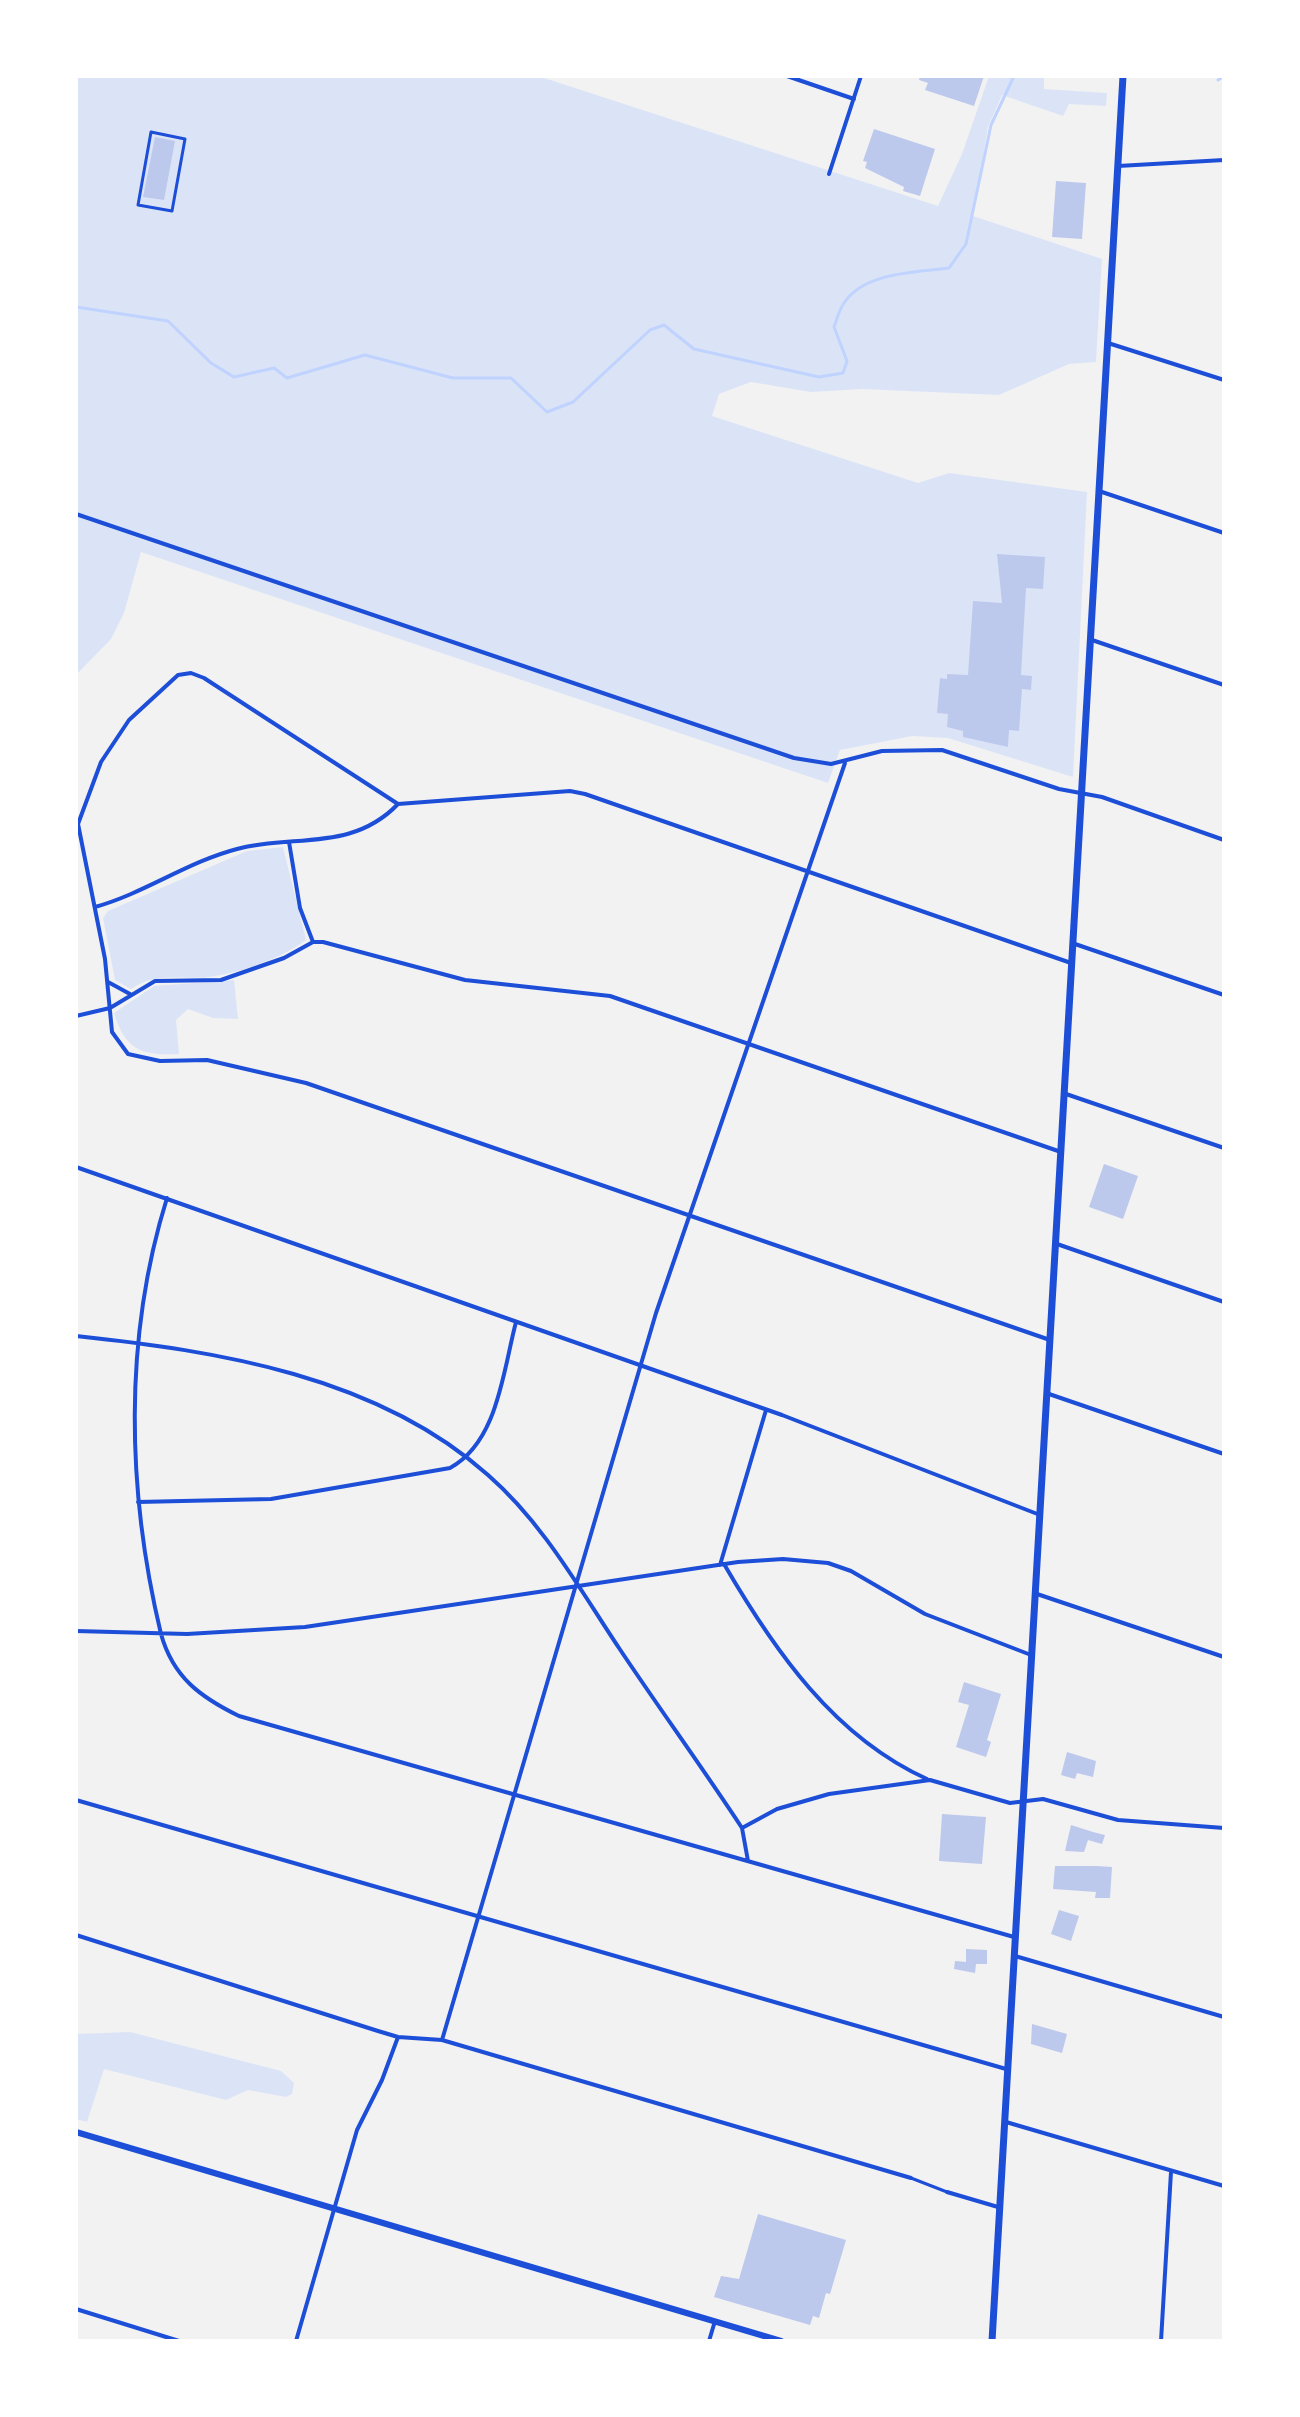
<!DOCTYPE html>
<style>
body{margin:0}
#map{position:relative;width:1300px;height:2417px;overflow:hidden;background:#f2f2f2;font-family:"Open Sans",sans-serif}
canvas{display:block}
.frame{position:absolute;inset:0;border:78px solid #fff;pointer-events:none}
</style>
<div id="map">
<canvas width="1300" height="2417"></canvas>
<div class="frame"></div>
</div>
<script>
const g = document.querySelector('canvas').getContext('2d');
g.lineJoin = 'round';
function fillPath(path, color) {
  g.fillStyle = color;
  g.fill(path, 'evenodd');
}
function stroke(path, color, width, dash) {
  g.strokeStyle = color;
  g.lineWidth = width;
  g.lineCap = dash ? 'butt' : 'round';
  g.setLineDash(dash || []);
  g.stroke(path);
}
fillPath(new Path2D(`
 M76,76h462l400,130 24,-52 27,-78h55v13l63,4 -1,13 -37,-2 -6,12 -61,-21 -14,32 -15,89 129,43 -6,103 -27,2 -70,31 -137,-6 -51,3 -60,-10 -32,12 -7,22 206,67 31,-10 138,19 -14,285 -125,-39 -36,-2 -72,14 -12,33 -687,-231 -17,61 -13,26 -35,36z
 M283,847l23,93c-26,19 -65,33 -98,37 -29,3 -51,-5 -77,12l-16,-9 -12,-62 5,-7 139,-60z
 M234,980l4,39 -25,-1 -25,-9 -12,11 3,34c-37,2 -54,-4 -65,-41l40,-27z
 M130,2032l151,39 13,12 -2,11 -6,3 -38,-7 -22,10 -122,-31 -17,53 -11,-3v-85z`), '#dbe4f7');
stroke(new Path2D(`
 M1218,80l6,-4
 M76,307l92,14 43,42 23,14 40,-9 13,10 78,-23 88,23h58l36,34 26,-10 77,-72 14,-5 30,24 125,28 24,-4 4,-12 -13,-34c3,-8 5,-17 10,-24 20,-31 73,-31 105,-35l17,-24 25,-119 23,-49`), '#bfd3fe', 3);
fillPath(new Path2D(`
 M920,76h64l-10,30 -49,-16 3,-7 -9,-3z
 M874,129l61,20 -15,47 -17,-5 1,-4 -39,-19 2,-6 -4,-1z
 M155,137l20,4 -11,59 -21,-3z
 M1056,181l30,2 -4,56 -30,-2z
 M997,554l48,3 -2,32 -17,-1 -5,87 11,1 -1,14 -9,-1 -3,42 -10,-1 -1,17 -45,-10v-6l-16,-4 1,-13 -11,-1 3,-35 7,1v-5l21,1 5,-74 29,2z
 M1104,1164l34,12 -15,43 -34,-12z
 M964,1682l37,12 -14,46 4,2 -5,15 -30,-10 13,-42 -11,-3z
 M1067,1752l29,9 -3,16 -16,-4 -2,6 -14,-4z
 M942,1814l44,3 -4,47 -43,-3z
 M1071,1825l22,7 12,3 -3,9 -14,-4 -4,12 -19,-1z
 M1097,1866l15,1 -2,31h-15l1,-6 -43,-3 2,-23z
 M1059,1910l20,6 -8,25 -20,-7z
 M966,1949l21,1v14h-11l-1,9 -21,-4 1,-8 11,1z
 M1032,2024l35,10 -5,19 -31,-9z
 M758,2214l88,26 -16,54 -4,-1 -7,25 -6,-2 -3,9 -96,-28 7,-21 18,3z`), '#bdc9ec');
stroke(new Path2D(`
 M151,132l34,7 -13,72 -34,-6z
 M911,2178l36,14`), '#1d4ed8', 3);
stroke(new Path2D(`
 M787,76l67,23
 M1118,166l106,-6
 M829,174l32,-98
 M1108,343l116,37
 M1099,491l125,42
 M76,514l718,244 37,6 51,-13 60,-1 117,39 43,8 122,43
 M1092,640l132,45
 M289,842l11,66 13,34
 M95,907c50,-14 92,-45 142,-58 57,-15 115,3 161,-45
 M1075,944l149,51
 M108,982l22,12
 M76,1016l34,-8 45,-27 66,-1 63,-22 29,-16h10l142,38 145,16 451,156
 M1066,1094l158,54
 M76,1167l706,248 258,100
 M167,1198c-44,141 -40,294 -6,436 12,43 39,63 78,82l775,221
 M1057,1244l167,58
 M76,1336c142,15 301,40 412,139 55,48 91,113 131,173 40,60 83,119 123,180l6,33
 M1050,1340l-744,-257 -99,-23 -47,1 -32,-7 -16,-22 -7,-73 -27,-135 23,-62 28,-42 49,-45 13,-2 13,5 194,126 172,-13 15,3 486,169
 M1049,1394l175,60
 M138,1502l133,-3 179,-31c48,-26 53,-97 66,-146
 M724,1564c50,86 110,173 203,215
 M720,1565l46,-155
 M1037,1594l187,63
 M76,1631l111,3 118,-7 433,-65 45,-3 45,4 23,8 74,43 106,41
 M76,1800l930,269
 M742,1828l35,-19 52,-15 101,-14 80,23 33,-4 75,21 106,8
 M76,1935l302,96 20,6 44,3 469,138
 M1015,1956l209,61
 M442,2040l214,-727 189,-550
 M1006,2122l218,64
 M947,2192l51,15
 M76,2309l103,32
 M296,2341l61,-211 25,-50 16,-43
 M709,2341l6,-20
 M1161,2341l10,-169`), '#1d4ed8', 4);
stroke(new Path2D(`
 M76,2132l705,209`), '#1d4ed8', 6);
stroke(new Path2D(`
 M992,2341l131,-2265`), '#1d4ed8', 7);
</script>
